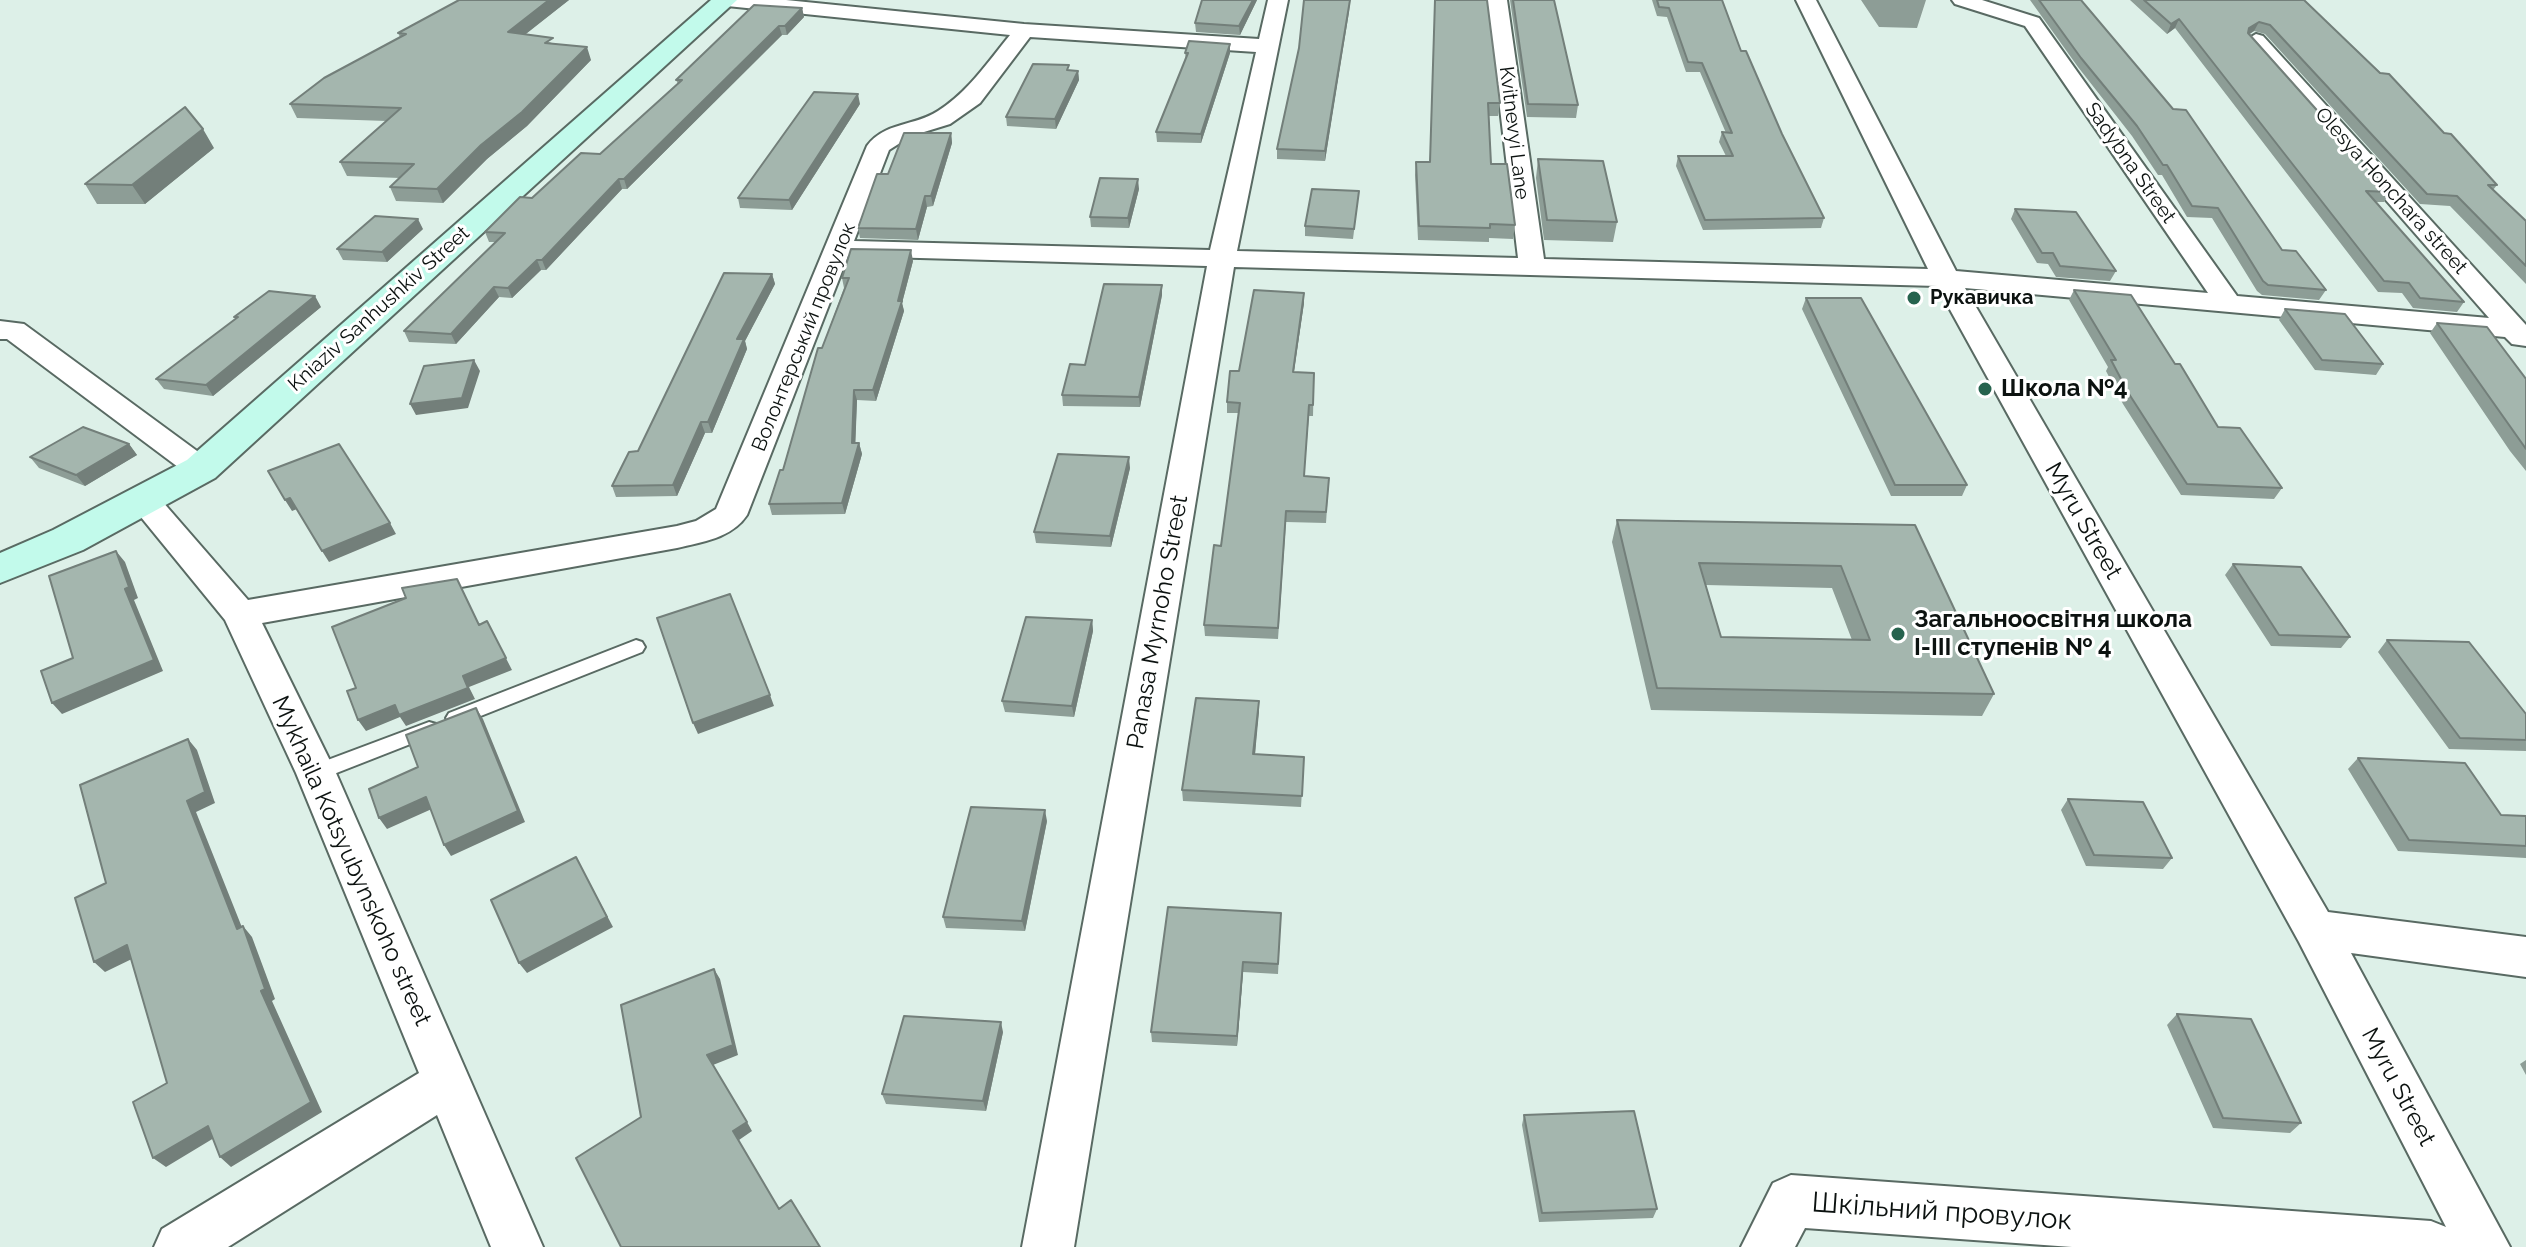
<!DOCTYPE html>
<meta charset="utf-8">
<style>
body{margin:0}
canvas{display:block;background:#ddf0e8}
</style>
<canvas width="2526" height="1247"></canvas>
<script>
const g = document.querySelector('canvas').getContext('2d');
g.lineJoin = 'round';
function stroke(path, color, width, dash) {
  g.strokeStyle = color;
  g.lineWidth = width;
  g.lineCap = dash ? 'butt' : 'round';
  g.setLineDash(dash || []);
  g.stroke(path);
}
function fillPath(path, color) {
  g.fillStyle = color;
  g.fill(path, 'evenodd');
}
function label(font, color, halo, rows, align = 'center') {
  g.font = font + ' Raleway,sans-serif';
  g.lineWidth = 6;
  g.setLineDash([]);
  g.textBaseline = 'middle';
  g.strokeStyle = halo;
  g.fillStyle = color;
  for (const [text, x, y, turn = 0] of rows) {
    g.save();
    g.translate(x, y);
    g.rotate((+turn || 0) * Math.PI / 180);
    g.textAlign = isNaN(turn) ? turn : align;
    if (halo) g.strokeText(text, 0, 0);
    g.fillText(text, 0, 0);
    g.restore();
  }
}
const service = new Path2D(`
 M636,640l6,2 3,5 -3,5 -179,71h-14l-3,-5 3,-5z
 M429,722l7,2 3,5 -3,5 -120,47 -7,-2 -3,-6 3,-6z`);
const minor = new Path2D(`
 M717,0h69l238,24 235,15 9,-39h20l-51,251 281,7 -31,-258h20l37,259 384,10 -132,-269h20l140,271 252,22 -183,-267 -70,-22 -3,-4h30l57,18 198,278 252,22 -243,-278 10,-6 7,2 263,289v21l-14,-2 -7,-7 -540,-49 363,624 198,25v40l-175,-24 159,294h-438l-267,-19 -10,19h-54l32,-64 18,-8 640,46 15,6 -147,-285 -362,-656 -703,-19 -160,980h-52l185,-981 -359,-10 -101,259c-15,23 -45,27 -70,33l-415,75 74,150 207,474h-52l-54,-132 -209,132h-74l8,-18 257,-156 -123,-300 -71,-153 -98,-120 4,-7 12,-4 12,4 93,107 429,-74 19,-5 20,-12 151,-363c17,-24 49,-20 71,-35 31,-20 49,-48 72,-76l-283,-29zM1030,37l226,15 -46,198 -356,-9 35,-91 22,-14 39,-12 30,-21z
 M0,321l24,3 188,138 5,7 -5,7 -11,3 -11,-3 -183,-137h-7z`);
const secondary = new Path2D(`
 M711,0h26l-522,478 -132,72 -83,33v-30l53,-23 134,-70z`);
stroke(service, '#596a63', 4);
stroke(minor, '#596a63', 4);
stroke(secondary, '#596a63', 4);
fillPath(service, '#fff');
fillPath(minor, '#fff');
fillPath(secondary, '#c2faeb');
fillPath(new Path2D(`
 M459,0h110l-44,34 30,10 36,16 -64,66 -40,33 -44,44 -47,-2 -6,-14 10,-9 -53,-2 -7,-14 47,-41 -90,-3 -7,-14 110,-67 -2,-4z
 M1202,0h55l-17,35 -44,-3 -1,-9z
 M1350,0l-25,161 -48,-2v-10z
 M1434,0h53l13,103 -2,13h-9l2,48 24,61 -2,14 -24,-1v4l-71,-2 -3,-65 1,-13h14l4,-134z
 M1510,0h44l24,105 -2,13 -49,-1z
 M1652,0h70l19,51 83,167 -3,10 -118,2 -27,-64 2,-10h48l-7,-14 3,-10 4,1 -26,-61h-14l-19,-55 -10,-1z
 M1861,0h65l-9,28 -38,-1z
 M2030,0h51l201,250 44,40 -7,10 -57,-5 -5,-4 -45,-73 -25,-1 -25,-42h-4l-26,-39 -54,-69z
 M2130,0h174l140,133 53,52 -4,5 33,31v63l-76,-78 -30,-2 -155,-170 -11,-3 -4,3 140,158 -6,10h-8l88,100 -7,10 -44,-4 -11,-15 -24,-1 -203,-264 -8,6z
 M802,8l2,9 -17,18h-5l-155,154h-5l-76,81h-5l-29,28 -13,-1 -43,47 -47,-2 -5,-11 91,-89h-6l-4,-10 115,-78 78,-70 -2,-4z
 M1230,44v9l-29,90 -44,-1 -1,-10 30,-72 -1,-7z
 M1070,70l8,1 1,9 -23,49 -49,-3 -1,-9z
 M860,104l-68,106 -52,-2 -2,-10z
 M951,133l1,10 -19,63 -6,1 -9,33 -58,-2 -2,-10 30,-54z
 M214,148l-69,56h-48l-12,-20z
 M1538,159l79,63 -4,20 -69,-2 -8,-62z
 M1139,189l-10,39 -38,-1 -1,-10z
 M1359,191l-6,48 -48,-3v-10z
 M2015,209l101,62 -6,10 -54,-4 -8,-13 -11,-1 -26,-44z
 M423,229l-36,33 -44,-2 -6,-11z
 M913,261l-11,42 2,8 -28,90 -19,-1 -2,43h4l3,11 -17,60 -73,1 -3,-11 14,-34 39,-122 22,-60 -2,-10z
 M772,274l3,10 -30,57 2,8 -35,84h-7l-28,63 -61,1 -4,-11z
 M1162,285v10l-22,112 -77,-1 -1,-11 23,-30z
 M2074,290l101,74 43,63 64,61 -8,11 -93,-4 -58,-91 -17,-33 2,-4 -39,-67z
 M1806,298l161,187 -5,11h-71l-89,-187z
 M1304,303l-10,69 20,1 -1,43h-4l-5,60 25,2 -3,45 -40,-1 -8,117 -73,-3 -1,-11 17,-79 18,-133h-12v-11l12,-31z
 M321,307l-108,89 -49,-7 -8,-10 80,-60 -2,-2z
 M2285,309l98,55 -7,11 -61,-5 -36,-50z
 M2437,323l89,56v92l-16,-20 -80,-118z
 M129,444l8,11 -52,31 -46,-18 -9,-11z
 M1130,468l-19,79 -75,-4 -2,-11z
 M1617,520l298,5 79,169 -12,22 -331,-6 -39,-168zM1706,585l126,3 20,52 -131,-3z
 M2233,564l117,73 -9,11 -70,-2 -46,-71z
 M1092,620l1,11 -19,86 -69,-5 -3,-11z
 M2387,640l139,74v37l-77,-2 -71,-97z
 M1259,701l-4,53 49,3 -3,50 -118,-6 -1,-11z
 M2358,758l143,57 25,1v42l-128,-7 -50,-82z
 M2068,799l104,59 -9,11 -77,-3 -25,-56z
 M1047,821l-22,110 -79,-3 -3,-11z
 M1281,913l-3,61 -35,-2 -6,74 -85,-4 -1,-10z
 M2177,1014l124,109 -11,10 -77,-5 -46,-103z
 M1003,1032l-17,79 -100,-7 -4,-10z
 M2526,1060v15l-6,-11z
 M1524,1115l133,94 -4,9 -114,4 -17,-97z`), '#8d9d96');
fillPath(new Path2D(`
 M549,0h20l-57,45 -4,-13z
 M1253,0h4l-17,35 -1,-9z
 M1350,0l-1,12 -24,149v-10z
 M802,8l2,9 -17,18 -2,-9z
 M2179,19l-4,9 -8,6 4,-10z
 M2259,22l-5,9 -10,6 5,-9z
 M779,26l3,9 -155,154 -3,-10z
 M1230,44v9l-29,90v-9z
 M587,47l4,13 -64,66 -40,33 -44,44 -6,-14 44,-44z
 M1078,71l1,9 -23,49 -1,-10z
 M858,94l2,10 -68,106 -3,-10z
 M203,129l11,19 -69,56 -13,-19z
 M951,133l1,10 -19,63 -2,-10z
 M619,179l3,10 -76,81 -4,-10z
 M1138,179l1,10 -10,39 -1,-10z
 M925,196l2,11 -9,33 -2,-11z
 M418,219l5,10 -36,33 -5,-10z
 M911,250l2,11 -11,42 2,8 -28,90 -3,-11z
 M537,260l4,10 -29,28 -4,-10z
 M772,274l3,10 -30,57 2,8 -35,84 -4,-11 29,-83z
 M1162,285v10l-22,112 -1,-10z
 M494,287l5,10 -43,47 -5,-10z
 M1304,293v10l-12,80 1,-11z
 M315,296l6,11 -108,89 -7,-11z
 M474,360l6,11 -12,37 -52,7 -6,-11z
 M854,390l3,10 -2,54 -3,-11z
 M701,422l4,11 -28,63 -4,-11z
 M859,443l3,11 -17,60 -3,-11z
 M129,444l8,11 -52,31 -9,-11z
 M1129,457l1,11 -19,79 -1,-11z
 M290,498l7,11 -5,2 -7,-11z
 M390,523l6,11 -67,28 -7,-11z
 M116,551l9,11 13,36 -4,2 29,71 -101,43 -10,-11 73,-114z
 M1092,620l1,11 -19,86 -2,-11z
 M487,621l25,49 -43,17 6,12 -69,27 -6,-9 -34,14 -8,-11 105,-44z
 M770,695l4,11 -76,28 -5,-11z
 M1259,701v11l-5,53 -1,-11z
 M476,708l7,11 42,103 -74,34 -7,-11z
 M188,739l9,11 18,53 -19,9 51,128 -10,-11 -50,-128z
 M426,797l8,11 -47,21 -8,-11z
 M1045,810l2,11 -22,110 -3,-10z
 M576,857l37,70 -86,46 -8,-10z
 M243,926l9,11 23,62 -3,2 50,111 -91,55 -11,-10 41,-166z
 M127,945l11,11 -33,16 -11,-10z
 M1243,962v10l-6,74v-10z
 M714,969l6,10 18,76 -25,10 -6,-10z
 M1001,1022l2,10 -17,79 -3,-10z
 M747,1122l5,9 -13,9 -6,-9z
 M208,1126l11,9 -53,32 -13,-9z`), '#737f7a');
const building = new Path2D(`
 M459,0h90l-41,32 45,6 -8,5 42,4 -65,65 -41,33 -44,44 -47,-2 24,-23 -74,-2 61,-54 -111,-4 34,-26 82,-44 -8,-1z
 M1202,0h51l-14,26 -44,-3z
 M1304,0h46l-25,151 -48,-2 22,-101z
 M1435,0h52l13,103h-12l3,61h16l8,61 -25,-1v4l-71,-2 -3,-64h14z
 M1513,0h41l24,105 -50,-1z
 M1657,0h65l19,51h5l36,83 42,84 -119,2 -27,-64h55l-11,-24 10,1 -30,-70 -14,-1 -19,-54 -10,-1z
 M2039,0h42l92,109 13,1 96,140 14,1 30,39 -58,-5 -5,-4 -45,-73 -26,-2 -25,-41h-4l-26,-39 -56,-68z
 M2144,0h160l76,73 9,1 55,59 7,1 46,51h-9l38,36v45l-69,-70 -30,-2 -157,-169 -11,-3 -10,6 -1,5 142,159 -24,-1 98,111 -44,-4 -11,-15 -25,-2 -205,-262 -8,5z
 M754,5l48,3 -17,18h-6l-155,153h-5l-77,81h-5l-29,28 -14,-1 -43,47 -47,-3 101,-98 -20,-1 35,-35 12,1 49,-45 19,1 82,-74h-6z
 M1189,41l41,3 -29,90 -45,-2 32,-79h-3z
 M1033,64l36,1 -2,5 11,1 -23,48 -49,-2z
 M814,92l44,2 -69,106 -51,-2z
 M185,107l18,22 -71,56 -47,-1z
 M904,133h47l-20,63h-6l-9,33 -58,-1 19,-54h11z
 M1538,159l65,2 14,61 -70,-2z
 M1100,178l38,1 -10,39 -38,-1z
 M1312,189l47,2 -5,38 -49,-3z
 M2015,209l61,3 40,59 -56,-5 -7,-13h-11z
 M375,216l43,3 -36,33 -45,-3z
 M851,249l60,1 -13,51h4l-29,89h-19l-2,53h7l-17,60 -73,1 11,-34h3l35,-122h4l27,-70h-7z
 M724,273l48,1 -35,65h7l-36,83h-7l-28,63 -61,1 17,-34 9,-1z
 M1104,284l58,1 -23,112 -77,-2 8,-31 15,1z
 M1254,290l50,3 -11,79 21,1 -1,32h-4l-5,71 25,2 -3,34 -40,-1 -8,117 -74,-3 10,-80 7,1 19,-143 -13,-1 3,-31h9z
 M2074,290l57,5 44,69h5l38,63 22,1 42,60 -95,-4 -58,-90 -18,-34h5z
 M269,291l46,5 -109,89 -50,-6 82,-62h-4z
 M1806,298h55l106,187h-72z
 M2285,309l60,5 38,50 -61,-4z
 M2437,323l50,4 39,52v70z
 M474,360l-12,38 -52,6 14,-38z
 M83,427l46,17 -53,31 -46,-18z
 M339,444l51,79 -68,28 -32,-53 -5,2 -17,-29z
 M1058,454l71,3 -19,79 -76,-4z
 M1617,520l298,5 79,169 -337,-6zM1699,563l142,3 29,74 -149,-3z
 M116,551l13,36 -4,2 29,71 -102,43 -11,-32 32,-13 -24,-82z
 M2233,564l68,3 49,70 -71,-2z
 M457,579l22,46 8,-4 19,37 -43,18 5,12 -69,27 -4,-10 -37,15 -11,-29 9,-3 -24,-61 74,-29 -4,-10z
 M730,594l40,101 -77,28 -36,-105z
 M1026,617l66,3 -20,86 -70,-5z
 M2387,640l82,2 57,72v26l-66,-2z
 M1196,698l63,3 -6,53 51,3 -2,39 -120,-6z
 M476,708l42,103 -74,34 -18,-48 -47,21 -10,-29 49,-22 -12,-32z
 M188,739l17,53 -18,9 50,128 6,-3 22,63 -4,2 50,111 -91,55 -12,-31 -55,32 -20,-56 34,-19 -40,-138 -33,17 -19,-64 31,-15 -26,-98z
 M2358,758l107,5 36,52 25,1v30l-117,-6z
 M2068,799l75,3 29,56 -78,-3z
 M971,807l74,3 -23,111 -79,-4z
 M576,857l31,60 -88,46 -28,-63z
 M1168,907l113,6 -3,51 -35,-2 -6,74 -86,-4z
 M714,969l19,76 -26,10 40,67 -14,9 46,78 12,-9 29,47h-199l-45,-89 65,-41 -20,-112z
 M2177,1014l74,5 50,104 -78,-5z
 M904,1016l97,6 -18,79 -101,-7z
 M1634,1111l23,98 -115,4 -18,-98z`);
fillPath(building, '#a4b6ae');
stroke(building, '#737f7a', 2);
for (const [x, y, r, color] of [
 [1914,298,8,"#26634e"],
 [1985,389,8,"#26634e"],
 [1898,634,8,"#26634e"]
]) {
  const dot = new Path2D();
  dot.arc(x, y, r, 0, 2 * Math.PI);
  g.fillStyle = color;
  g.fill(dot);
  stroke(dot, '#fff', 3);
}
label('20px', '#0c1210', '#fff', [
 ["Kvitnevyi Lane",1514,133,83],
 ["Sadybna Street",2130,163,55],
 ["Olesya Honchara street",2391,191,48],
 ["Kniaziv Sanhushkiv Street",379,309,-42],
 ["Волонтерський провулок",804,337,-68]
]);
label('bold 20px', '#0c1210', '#fff', [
 ["Рукавичка",1930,298]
], 'left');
label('bold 24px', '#0c1210', '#fff', [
 ["Школа №4",2001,389],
 ["Загальноосвітня школа",1914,620],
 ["І-ІІІ ступенів № 4",1914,648]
], 'left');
label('24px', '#0c1210', '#fff', [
 ["Myru Street",2083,521,60],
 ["Panasa Myrnoho Street",1158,622,-80],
 ["Mykhaila Kotsyubynskoho street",351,861,66],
 ["Myru Street",2398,1087,62]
]);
label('28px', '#0c1210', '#fff', [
 ["Шкільний провулок",1942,1212,4]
]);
</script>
